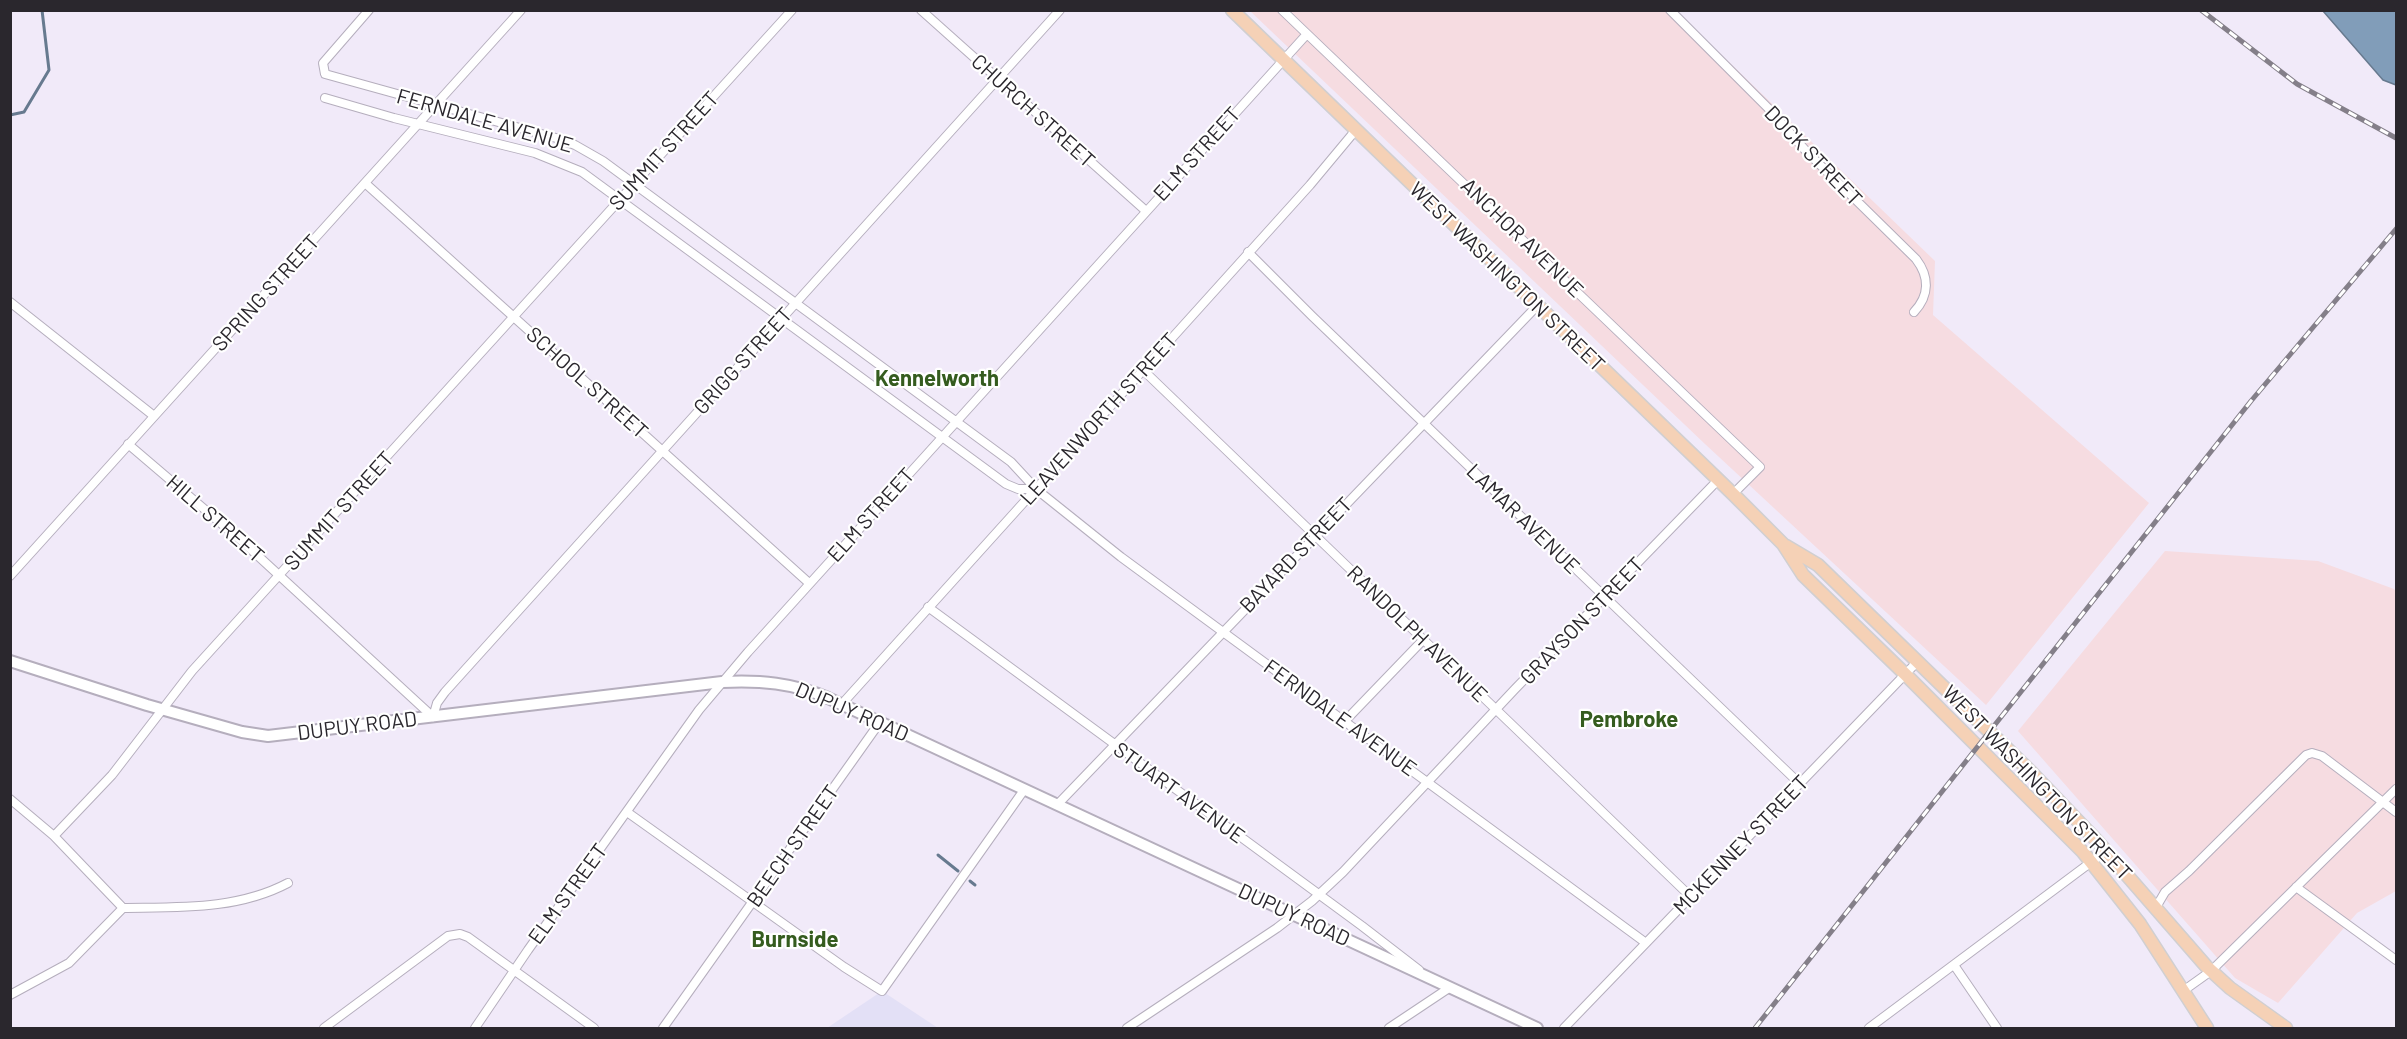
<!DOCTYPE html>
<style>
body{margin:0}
#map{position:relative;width:2407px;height:1039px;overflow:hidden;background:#f1eaf9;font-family:Barlow,sans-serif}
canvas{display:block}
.frame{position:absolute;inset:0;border:12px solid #2a272d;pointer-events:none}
</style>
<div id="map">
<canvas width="2407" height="1039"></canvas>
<div class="frame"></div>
</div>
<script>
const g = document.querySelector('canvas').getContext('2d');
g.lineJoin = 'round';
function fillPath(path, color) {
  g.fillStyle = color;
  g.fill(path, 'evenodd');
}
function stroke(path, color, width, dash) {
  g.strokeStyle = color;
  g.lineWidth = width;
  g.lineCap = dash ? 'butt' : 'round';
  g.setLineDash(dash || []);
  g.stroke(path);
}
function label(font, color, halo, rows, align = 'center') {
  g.font = font + ' Barlow,sans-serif';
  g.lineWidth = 4.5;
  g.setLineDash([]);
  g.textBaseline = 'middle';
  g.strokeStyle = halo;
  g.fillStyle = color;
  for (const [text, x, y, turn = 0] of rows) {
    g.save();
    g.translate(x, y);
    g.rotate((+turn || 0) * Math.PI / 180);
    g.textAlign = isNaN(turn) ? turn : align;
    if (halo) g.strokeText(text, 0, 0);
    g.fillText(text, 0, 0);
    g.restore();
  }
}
fillPath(new Path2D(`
 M1250,11h426l259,250 -2,54 216,188 -163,202 -281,-261z
 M2165,551l153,10 76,28 2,3v299l-39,22 -79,90 -43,-25 -217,-247z`), '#f6dce1');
fillPath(new Path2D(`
 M882,991l56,37h-111z`), '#e3e0f6');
const water = new Path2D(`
 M2323,11h73v74l-13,-5z`);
fillPath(water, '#819db9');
stroke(water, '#677a8f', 1.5);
stroke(new Path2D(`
 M10,115l14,-3 25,-42 -7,-60
 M938,855l20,16
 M970,881l5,4`), '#677a8f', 3);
const street = new Path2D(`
 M369,10l-46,53 2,11 231,64 19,7 28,16 408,301 25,27 85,68 525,386
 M921,10l225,201
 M1282,10l478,457 -27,27
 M1670,10l98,98 38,43 110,108c13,17 14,36 -2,53
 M325,98l69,20 141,35 47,19 424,312 12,5h18
 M365,183l444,400
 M1248,252l64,64 488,468
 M10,302l144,114
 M1143,370l548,527
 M128,444l116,99 189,174
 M10,576l511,-566
 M928,607l434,319 57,44
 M841,705l469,-520 45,-54
 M433,717l4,-14 8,-11 615,-682
 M1345,721l78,-81
 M10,799l44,37 69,72
 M1057,805l480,-499
 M627,812l217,155 38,24 142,-201
 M54,836l58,-61 80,-104 600,-661
 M2296,887l100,73
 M123,908c56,-1 114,2 165,-25
 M2155,909l10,-17 24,-21 117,-116 6,-2 10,3 74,56
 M1954,965l43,63
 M2183,991l28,-20 185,-182
 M10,995l59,-32 54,-55
 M324,1028l124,-92 12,-2 8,3 126,91
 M475,1028l53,-78 171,-240 49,-58 559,-618
 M663,1028l217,-306
 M1127,1028l150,-100 35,-27 31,-29 172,-183 203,-209
 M1389,1028l60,-40
 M1564,1028l354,-367
 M1869,1028l237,-177`);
const secondary = new Path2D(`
 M10,661l137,44 95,27 26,4 454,-54c38,-2 71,1 106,16l709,330`);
const primary = new Path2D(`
 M1232,10l501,484 50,50 20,31 102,99 178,178 57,72 67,104
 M1786,546l32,19 214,208 66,69 108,124 24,22 56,40`);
stroke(street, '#b5aebd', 10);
stroke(secondary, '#b5aebd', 14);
stroke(primary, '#d0cfd1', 15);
stroke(street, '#fff', 8);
stroke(secondary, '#fff', 10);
stroke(primary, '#f5d1b6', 12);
const rail = new Path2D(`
 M2201,10l96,74 99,54
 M1755,1028l496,-627 145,-172`);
stroke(rail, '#847f89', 5);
stroke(rail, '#fff', 3, [9]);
label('21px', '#2a272d', '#fff', [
 ["CHURCH STREET",1033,111,42],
 ["FERNDALE AVENUE",485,121,16],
 ["SUMMIT STREET",664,151,-48],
 ["ELM STREET",1197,154,-48],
 ["DOCK STREET",1813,156,46],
 ["ANCHOR AVENUE",1522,238,44],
 ["WEST WASHINGTON STREET",1507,277,44],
 ["SPRING STREET",266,293,-48],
 ["GRIGG STREET",743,361,-48],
 ["SCHOOL STREET",587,383,42],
 ["LEAVENWORTH STREET",1099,419,-48],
 ["SUMMIT STREET",339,511,-48],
 ["ELM STREET",871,515,-48],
 ["HILL STREET",215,519,41],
 ["LAMAR AVENUE",1523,519,44],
 ["BAYARD STREET",1296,555,-46],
 ["GRAYSON STREET",1582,621,-46],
 ["RANDOLPH AVENUE",1417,634,44],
 ["DUPUY ROAD",852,712,23],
 ["FERNDALE AVENUE",1340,718,36],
 ["DUPUY ROAD",357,726,-7],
 ["WEST WASHINGTON STREET",2037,783,46],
 ["STUART AVENUE",1179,793,36],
 ["MCKENNEY STREET",1741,845,-46],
 ["BEECH STREET",793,846,-55],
 ["ELM STREET",568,894,-54],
 ["DUPUY ROAD",1294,915,25]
]);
label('bold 22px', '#355c1f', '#fff', [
 ["Kennelworth",937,379],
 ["Pembroke",1629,720],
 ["Burnside",795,940]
]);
</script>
